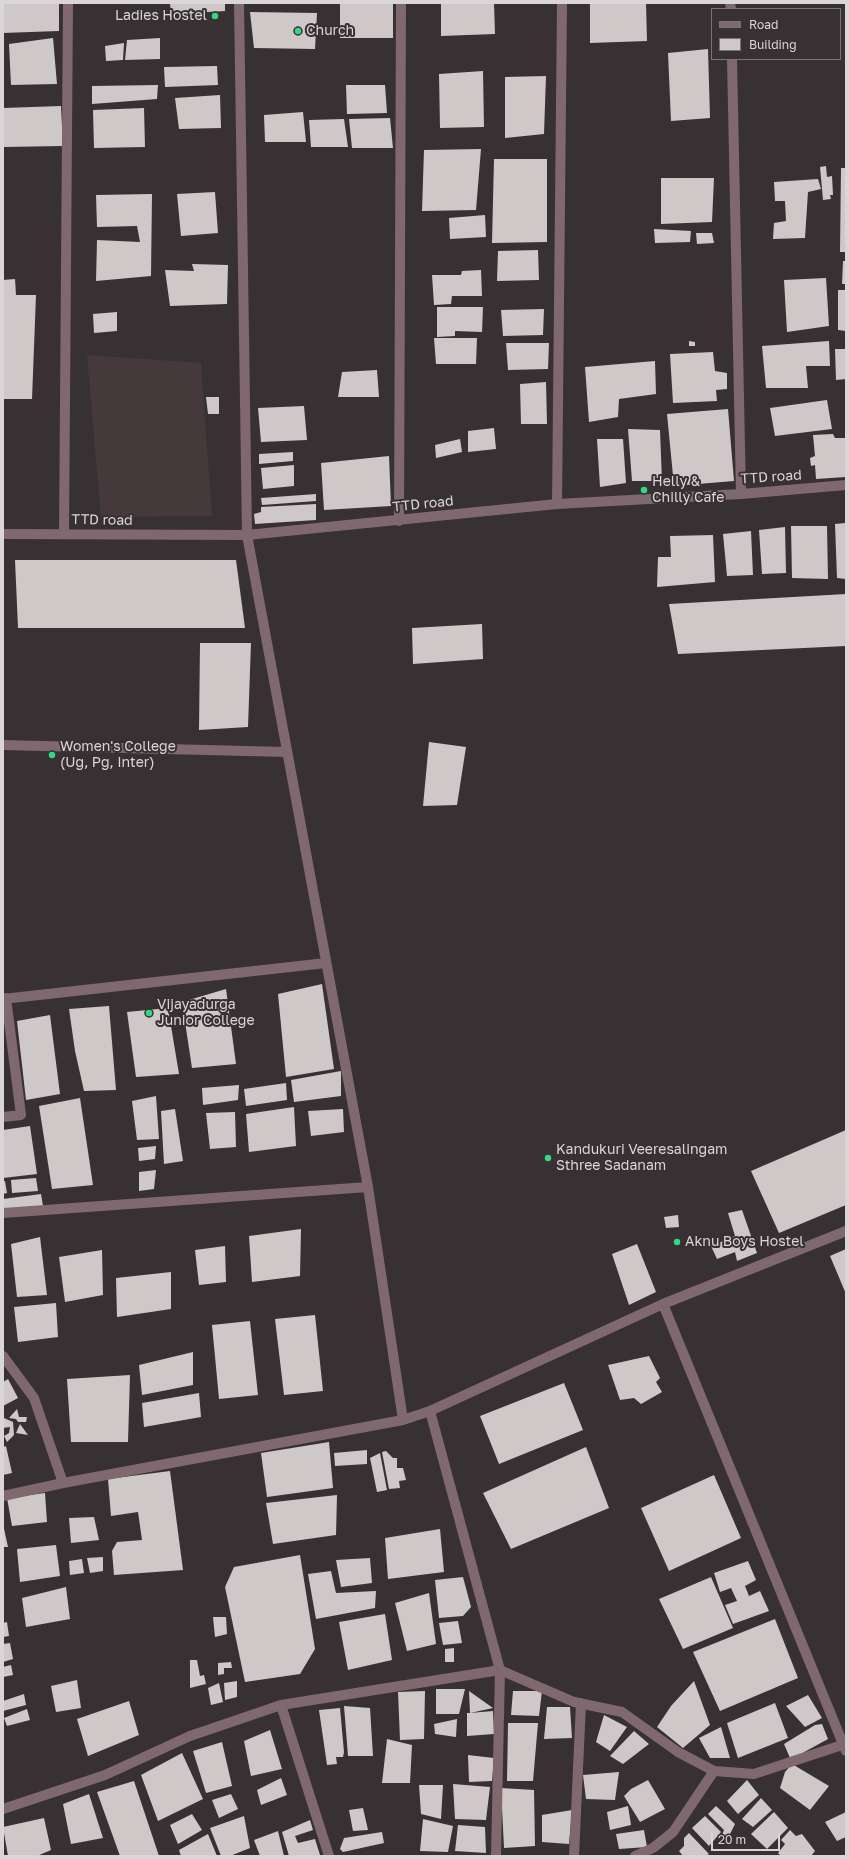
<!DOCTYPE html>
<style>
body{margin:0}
#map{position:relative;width:849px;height:1859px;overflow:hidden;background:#373133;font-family:"Golos Text",sans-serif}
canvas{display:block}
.frame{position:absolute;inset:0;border:4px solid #dad6d7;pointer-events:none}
.legend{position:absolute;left:711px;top:8px;width:130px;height:52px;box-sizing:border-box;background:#373133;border:1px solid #787375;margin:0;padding:5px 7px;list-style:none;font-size:12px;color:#dad6d7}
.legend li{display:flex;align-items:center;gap:8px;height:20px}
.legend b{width:20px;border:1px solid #787375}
.scale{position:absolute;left:711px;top:1833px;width:69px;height:18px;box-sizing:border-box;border:2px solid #dad6d7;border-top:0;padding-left:5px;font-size:12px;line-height:14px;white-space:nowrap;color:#dad6d7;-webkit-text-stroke:3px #373133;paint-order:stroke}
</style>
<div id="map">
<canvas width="849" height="1859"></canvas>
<div class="frame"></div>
<ul class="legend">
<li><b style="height:5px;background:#7f686e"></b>Road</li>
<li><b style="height:11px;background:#cfc8c9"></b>Building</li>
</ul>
<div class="scale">20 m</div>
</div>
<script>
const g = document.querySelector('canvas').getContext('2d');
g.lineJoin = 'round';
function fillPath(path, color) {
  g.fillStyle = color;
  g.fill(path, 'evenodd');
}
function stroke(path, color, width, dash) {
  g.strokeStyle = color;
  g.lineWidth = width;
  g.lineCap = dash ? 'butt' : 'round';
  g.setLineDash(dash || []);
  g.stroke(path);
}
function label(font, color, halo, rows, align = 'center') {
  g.font = font + ' "Golos Text",sans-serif';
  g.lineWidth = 4;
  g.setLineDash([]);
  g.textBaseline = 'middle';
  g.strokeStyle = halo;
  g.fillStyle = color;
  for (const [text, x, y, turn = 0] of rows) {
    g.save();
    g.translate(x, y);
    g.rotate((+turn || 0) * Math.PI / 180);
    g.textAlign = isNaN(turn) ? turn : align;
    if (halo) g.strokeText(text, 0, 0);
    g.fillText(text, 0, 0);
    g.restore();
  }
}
fillPath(new Path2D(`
 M87,355l114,8 11,153 -111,1z`), '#46393c');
fillPath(new Path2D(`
 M3,3h56v28l-56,2z
 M170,3h55v8l-54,3z
 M340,3h53v35h-53z
 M441,3h53l1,31 -54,2z
 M590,3h56l1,38 -57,2z
 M250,12l67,1 -2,36 -61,-1z
 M53,38l4,46 -46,1 -2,-41z
 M160,38v21l-35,1 2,-20z
 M124,43l-1,17 -17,1 -1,-15z
 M708,49l2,69 -39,3 -3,-68z
 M217,66l1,19 -53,2 -1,-20z
 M483,71l1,56 -44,1 -1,-54z
 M546,76l-2,58 -39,4v-61z
 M158,85l-1,14 -65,5v-18z
 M346,85h39l2,28 -40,1z
 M220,95l1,33 -42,1 -4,-31z
 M61,106l2,40 -60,1v-39z
 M144,108l1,39 -51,1 -1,-38z
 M303,112l3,30h-41l-1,-27z
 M390,118l3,30h-41l-3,-29z
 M344,119l4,28h-37l-2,-27z
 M481,149l-5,61 -54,1 2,-61z
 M494,159h53v83l-55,1z
 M826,166l1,11 5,-1 1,19h-3l1,4 -8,1 -3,-33z
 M841,168h5v84h-6z
 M661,178h53l-2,44 -51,2z
 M818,179l3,10 -13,3 -3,46 -32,1 1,-16 12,-2 -1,-20h-10l-1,-19z
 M215,192l3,41 -37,3 -4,-42z
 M152,194l-1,82 -55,5 1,-41 43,2 -3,-16 -40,1 -1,-32z
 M485,215l1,22 -36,2 -1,-21z
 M654,229l37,2 -1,11 -35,1z
 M696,233h16l2,10 -17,1z
 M538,250l1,30 -42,1 1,-30z
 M843,261h3v23h-4z
 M192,264l36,1 -1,39 -57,2 -5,-36 29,1z
 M481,270l1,26h-30l-1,8 -17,1 -2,-30h29l1,-4z
 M826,278l3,48 -42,6 -3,-52z
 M15,279l1,16h20l-4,104h-29v-119z
 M838,290h8v41l-8,-1z
 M437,307h46l-1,25 -27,-1v5l-18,1z
 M544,309l-1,26 -40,1 -2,-26z
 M117,312v19l-23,2 -1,-19z
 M434,338h43l-1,26h-40z
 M689,341l6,1v4h-6z
 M829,341l1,25h-24l2,22h-42l-4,-42z
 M506,343h43l-1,26 -40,1z
 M835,349h11v30l-10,1z
 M713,352l2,19 12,2v16l-11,1 1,11 -44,2 -3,-49z
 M655,361l1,33 -37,5 -1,18 -29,5 -4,-55z
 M377,370l2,27h-41l4,-25z
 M546,382l1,42h-26l-1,-40z
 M206,397h13v17h-11z
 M827,400l5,29 -57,7 -5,-28z
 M304,406l3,34 -46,2 -3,-34z
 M728,409l6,72 -60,5 -7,-72z
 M494,428l2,21 -28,3v-21z
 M628,429l32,1 2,51h-30z
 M833,434l2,4h11v39l-30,2 -1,-14 -4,1 -1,-8 5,-2 -2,-21z
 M460,439l2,13 -26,6 -1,-13z
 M597,439h26l3,44 -26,4z
 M293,452v9l-34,3v-10z
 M389,456l2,50 -67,4 -3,-47z
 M294,465v21l-31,3 -2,-21z
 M316,494v7l-54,4 -1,-7z
 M316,504v16l-61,4 -1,-10 7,-2v-5z
 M846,523v56l-9,-1 -2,-54z
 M791,526h36l1,53 -36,-1z
 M785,527l1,46 -24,1 -3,-44z
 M751,531l2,44 -26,1 -4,-42z
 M713,535l2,47 -58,5 1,-30h13l-1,-21z
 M15,560h221l9,68h-227z
 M846,594v52l-168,8 -9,-50z
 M482,624l1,35 -70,5 -1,-36z
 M200,643h51l-3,84 -49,3z
 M429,742l37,5 -9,58 -34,1z
 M322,984l12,85 -48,8 -8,-83z
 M226,989l10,75 -44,4 -10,-66z
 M109,1006l7,84 -32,1 -9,-40 -6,-42z
 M168,1008l11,66 -43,3 -9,-65z
 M50,1015l10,79 -34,6 -9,-79z
 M341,1071v25l-47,6 -3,-22z
 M286,1083l1,17 -41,6 -2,-17z
 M239,1085l-1,15 -35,5 -1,-17z
 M156,1096l3,43 -22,1 -5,-39z
 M80,1098l13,87 -41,4 -13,-83z
 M294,1107l2,39 -47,6 -3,-38z
 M175,1109l8,52 -19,3 -3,-53z
 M343,1109l1,23 -33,4 -3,-25z
 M235,1112l1,35 -26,2 -4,-36z
 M30,1126l7,48 -34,4v-48z
 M846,1130v75l-67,28 -28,-62z
 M156,1146l-1,13 -16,2 -1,-13z
 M156,1170l-2,19 -15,2v-19z
 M36,1178l2,13 -26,2 -1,-13z
 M3,1181h2l2,12 -4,1z
 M41,1194l2,12 -40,4v-11z
 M742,1210l15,43 -20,8 -2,-9 -18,7 -6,-13 24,-10 -7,-23z
 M678,1215l1,12 -13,1 -2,-11z
 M301,1229l-1,47 -48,6 -3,-46z
 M40,1237l7,58 -30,2 -6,-53z
 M637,1244l19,48 -27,13 -17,-51z
 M225,1246l1,36 -27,3 -4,-35z
 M846,1249v45l-16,-38z
 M102,1250l1,45 -38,7 -6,-45z
 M171,1272v37l-54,8 -1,-39z
 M56,1303l2,34 -40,5 -4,-35z
 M315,1315l8,76 -39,4 -9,-76z
 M250,1321l8,74 -39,4 -7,-74z
 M193,1352v33l-51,10 -3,-30z
 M649,1356l11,22 -4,4 6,10 -21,12 -7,-6 -14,2 -12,-35z
 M130,1375l-2,67h-57l-4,-63z
 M8,1379l10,19 -15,8v-24z
 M564,1383l19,47 -84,34 -19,-48z
 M199,1393l2,24 -57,10 -2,-24z
 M17,1409l2,8h8l-1,5h-8l-2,-3 -7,-1z
 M4,1418l9,4 1,13 -7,7 -3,-6 5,-3 1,-6 -7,1z
 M20,1424l8,11 -12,-2z
 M329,1442l4,46 -66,9 -6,-44z
 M6,1446l6,27 -9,2v-28z
 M586,1447l23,61 -98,41 -28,-56z
 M367,1450v14l-32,2 -1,-13z
 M386,1451l7,7h4v10h6l3,12 -7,1 1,7 -11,1 -7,-37z
 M380,1453l7,37 -10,2 -7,-34z
 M170,1471l13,99 -69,5 -2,-24 5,-9 25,-2 -4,-28 -27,4 -3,-37z
 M714,1475l27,63 -72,33 -28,-63z
 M45,1493l2,29 -35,4 -5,-28z
 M337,1495l-1,40 -63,9 -7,-41z
 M94,1517l5,23 -28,3 -2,-25z
 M3,1524l5,23h-5z
 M440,1529l4,43 -56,7 -3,-41z
 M56,1545l4,31 -40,6 -3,-33z
 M300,1555l15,94 -15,25 -55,8 -20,-95 9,-20z
 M103,1557v14l-13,2 -3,-15z
 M370,1558l2,25 -31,4 -5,-27z
 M82,1559l2,14 -14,2 -1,-14z
 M748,1561l8,19 -11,6 4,10 11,-5 9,20 -36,13 -8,-19 12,-4 -6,-13 -11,4 -6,-19z
 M331,1571l5,22 40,-2 -1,17 -59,11 -8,-45z
 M463,1577l8,30 -8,9 -24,2 -4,-38z
 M711,1577l22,51 -50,21 -24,-50z
 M66,1587l4,32 -44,8 -4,-29z
 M429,1593l7,51 -29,7 -12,-48z
 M385,1614l7,46 -44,10 -9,-48z
 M213,1617h13l1,17 -12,3z
 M775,1619l23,59 -78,33 -27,-59z
 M458,1621l4,22 -19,2 -4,-22z
 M7,1622l2,14 -6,1v-14z
 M10,1643l3,16 -10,3v-18z
 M454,1648v14h-9v-13z
 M190,1660h7l3,16 4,-1 2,9 -16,4z
 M231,1662l1,6h-8v6l-6,1v-12z
 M11,1665l2,10 -10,2v-10z
 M77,1680l4,28 -25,4 -5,-26z
 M237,1681v16l-12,3 -1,-17z
 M694,1681l16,44 -27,23 -26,-21 14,-21z
 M219,1683l4,19 -12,3 -3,-17z
 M436,1689h29l-6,25h-23z
 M425,1691l-1,48 -24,1 -2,-48z
 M469,1691l24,17 -23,5 23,-2 1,23 -27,2v-23h3z
 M513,1691h29l-3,25 -28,-1z
 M24,1694l2,11 -23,6v-10z
 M808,1695l14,23 -17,9 -19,-21z
 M129,1701l10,34 -51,21 -11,-37z
 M775,1703l13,35 -50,20 -11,-35z
 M344,1706l26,2 3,48h-25z
 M547,1707h23l2,31 -28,1z
 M340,1708l4,44 -1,5h-7l1,7 -10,1 -8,-55z
 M27,1709l3,11 -23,6 -3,-8z
 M604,1715l23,12 -17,24 -14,-9z
 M457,1719l-1,18 -21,-3 -1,-10z
 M508,1723h30l-5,58h-26z
 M822,1724l6,15 -31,17 -7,2 -6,-14 31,-19z
 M721,1727l9,31h-20l-11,-20z
 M270,1730l12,39 -31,7 -7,-35z
 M634,1731l15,13 -26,20 -13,-8z
 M387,1739l25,6 -2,38h-28z
 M222,1742l10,44 -26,7 -13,-42z
 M182,1753l21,46 -45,22 -17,-46z
 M468,1755l26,3 -2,23 -23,1z
 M792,1764l37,22 -19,24 -30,-22 5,-16z
 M619,1772l-4,28 -29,-1 -3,-24z
 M281,1778l6,17 -26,10 -4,-15z
 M648,1780l17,29 -25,13 -16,-26 7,-7z
 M747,1780l12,15 -21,19 -11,-13z
 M134,1781l25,75h-39l-23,-64z
 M453,1784l37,3 -4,33 -31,-1z
 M419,1785h24l-2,34 -20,-5z
 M501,1788l33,2 1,56 -31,2z
 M89,1794l14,44 -32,6 -8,-40z
 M231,1794l7,15 -19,9 -7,-18z
 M761,1798l11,12 -19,17 -11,-8z
 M628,1806l3,19 -21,5 -3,-18z
 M716,1806l19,18 -7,14 -6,-3 2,-5 -16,-16z
 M363,1808l5,22 -15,1 -4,-21z
 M572,1810l-3,34 -27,-2v-27z
 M774,1812l14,16 -21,21 -16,-15z
 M846,1812v25l-9,4 -12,-19z
 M192,1814l10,16 -24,14 -8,-19z
 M244,1816l6,32 -20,8h-9l-11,-28z
 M705,1816l16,16 -12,14 -17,-18z
 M44,1818l7,32 -14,6h-29l-5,-29z
 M423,1819l30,7 -5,26 -28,-1z
 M310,1820l3,10 -18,6 3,7 17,-4 5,16 -31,1 -7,-24z
 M458,1825l27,2 1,26 -31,-2z
 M644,1830l3,17 -28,2 -3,-15z
 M790,1830l6,6 6,-2 13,17 -4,5h-30l-3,-3 7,-9 -4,-4z
 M278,1831l6,25h-24l-6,-16z
 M382,1832l2,11 -41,9 -3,-3 4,-11z
 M689,1833l20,21 -3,2h-23l-4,-5 5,-5v-8z
 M208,1834l9,22h-36l-2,-6z`), '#cfc8c9');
stroke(new Path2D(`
 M239,3l8,532 121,652 35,233
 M730,3l1,6
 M732,59l9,435
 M557,504l5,-501
 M399,521l2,-518
 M64,533l4,-530
 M3,534l244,1 310,-31 184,-10 105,-9
 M3,745l284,7
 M3,999l323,-36
 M3,1117l18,-2 -15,-117
 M3,1213l365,-26
 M663,1304l183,447
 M3,1356l31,42 29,85
 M430,1411l70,259 -4,186
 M3,1496l60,-13 340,-63 27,-9 233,-107 183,-73
 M281,1705l48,151
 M3,1809l102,-34 85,-39 91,-31 219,-35 74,32 48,10 56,40 36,19 40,3 88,-29
 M574,1856l7,-153
 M635,1856l18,-8 20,-16 41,-61`), '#7f686e', 10);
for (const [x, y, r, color] of [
 [215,16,4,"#33d882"],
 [298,31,4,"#33d882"],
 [644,490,4,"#33d882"],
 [52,755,4,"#33d882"],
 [149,1013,4,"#33d882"],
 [548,1158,4,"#33d882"],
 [677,1242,4,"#33d882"]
]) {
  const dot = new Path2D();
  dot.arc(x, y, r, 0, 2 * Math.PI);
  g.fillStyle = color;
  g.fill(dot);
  stroke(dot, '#373133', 1.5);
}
label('14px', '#dad6d7', '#373133', [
 ["Ladies Hostel",207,16,"right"],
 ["Church",306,31],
 ["Helly &",652,482],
 ["Chilly Cafe",652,498],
 ["Women's College",60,747],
 ["(Ug, Pg, Inter)",60,763],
 ["Vijayadurga",157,1005],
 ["Junior College",157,1021],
 ["Kandukuri Veeresalingam",556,1150],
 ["Sthree Sadanam",556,1166],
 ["Aknu Boys Hostel",685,1242]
], 'left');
label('14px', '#dad6d7', '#373133', [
 ["TTD road",771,477,-4],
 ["TTD road",423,504,-6],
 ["TTD road",102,520,1]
]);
</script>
